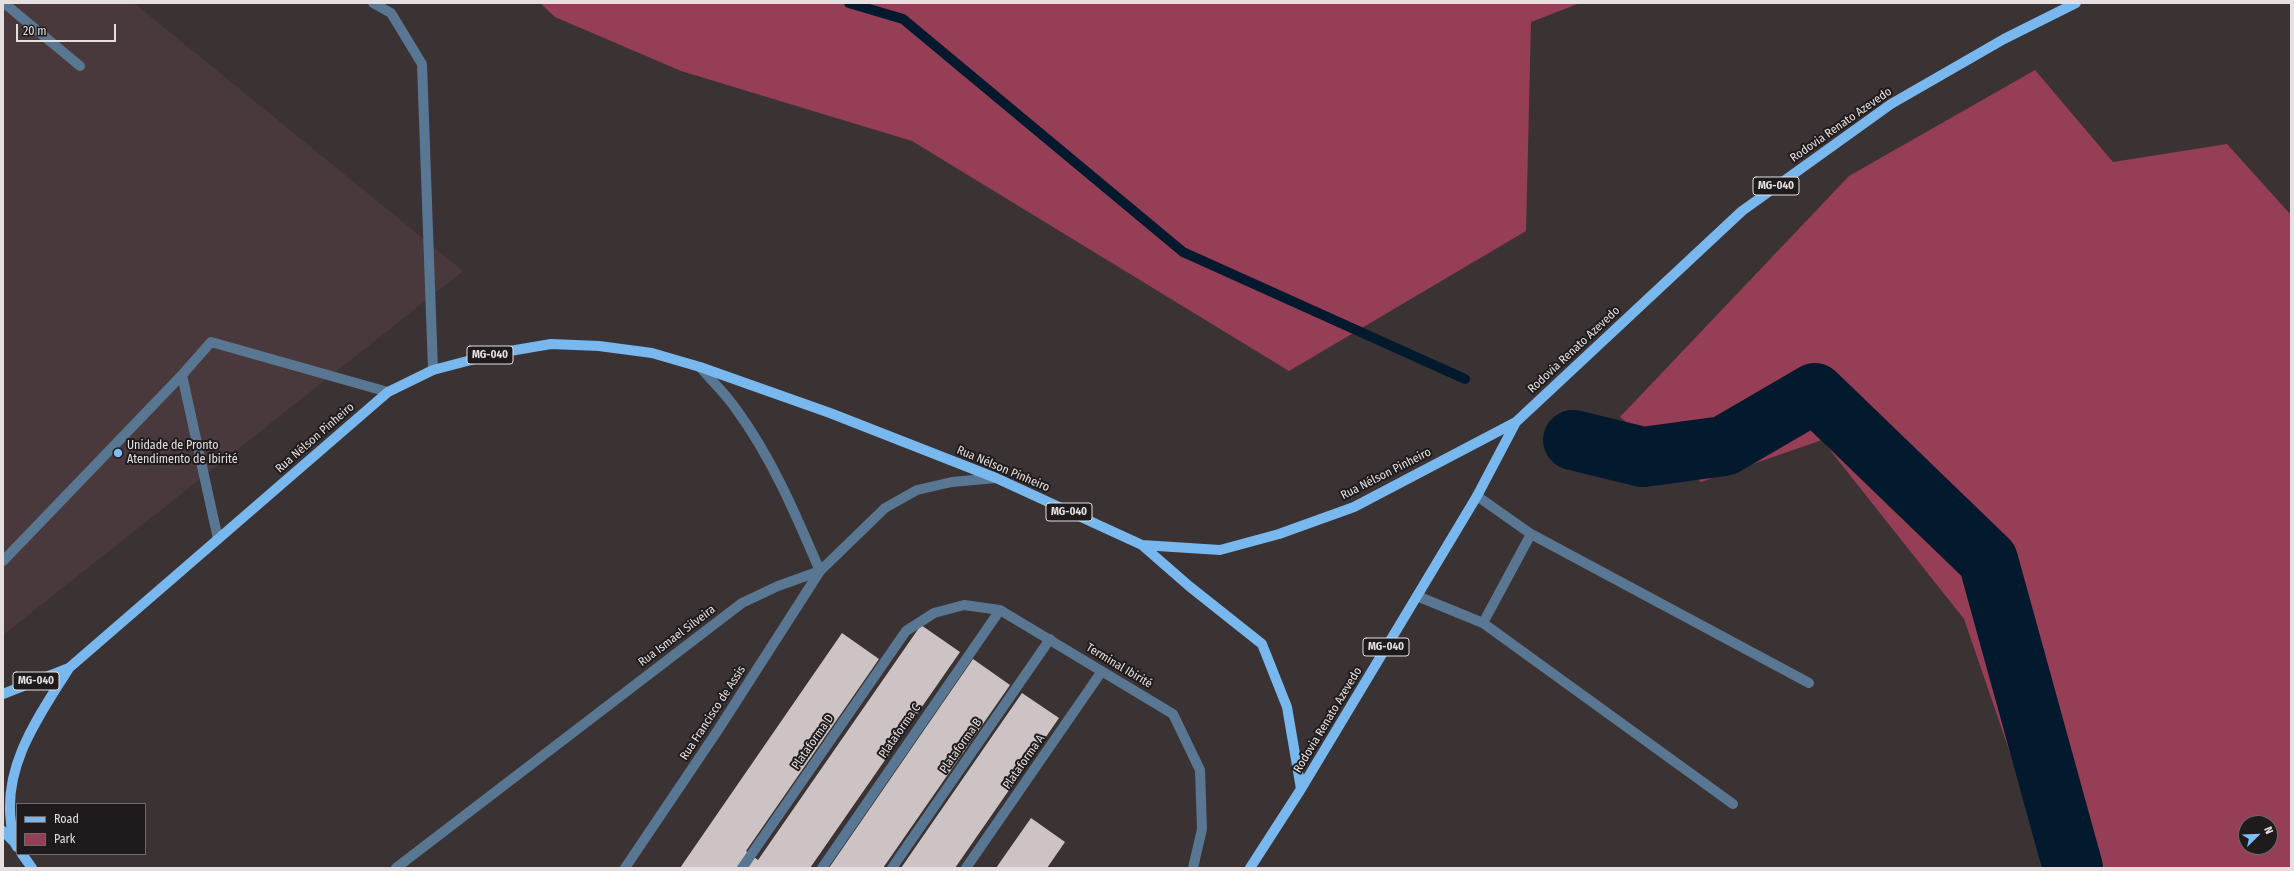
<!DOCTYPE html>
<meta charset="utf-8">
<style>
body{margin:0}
#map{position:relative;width:2294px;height:871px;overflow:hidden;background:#3b3234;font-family:"Fira Sans Condensed",sans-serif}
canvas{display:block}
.frame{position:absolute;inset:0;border:4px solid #e5dfe0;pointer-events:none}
.legend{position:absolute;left:16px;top:803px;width:130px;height:52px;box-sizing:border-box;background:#1f1b1c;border:1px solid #6e696a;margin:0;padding:5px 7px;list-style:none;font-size:12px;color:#e5dfe0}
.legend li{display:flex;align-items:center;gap:8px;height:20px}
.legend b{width:20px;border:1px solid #6e696a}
.north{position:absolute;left:2238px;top:815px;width:40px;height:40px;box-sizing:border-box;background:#1f1b1c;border:1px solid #6e696a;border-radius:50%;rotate:67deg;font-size:11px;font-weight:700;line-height:16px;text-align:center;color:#e5dfe0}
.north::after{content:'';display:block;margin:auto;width:14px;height:18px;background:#7bbef8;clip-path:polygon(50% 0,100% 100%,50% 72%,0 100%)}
.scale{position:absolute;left:16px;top:24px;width:100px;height:18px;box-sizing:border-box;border:2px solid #e5dfe0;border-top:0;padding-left:5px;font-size:12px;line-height:14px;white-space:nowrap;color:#e5dfe0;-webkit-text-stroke:3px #1f1b1c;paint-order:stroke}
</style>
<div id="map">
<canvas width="2294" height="871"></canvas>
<div class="frame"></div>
<ul class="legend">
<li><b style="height:5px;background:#78b8ef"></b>Road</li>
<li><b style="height:11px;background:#953e56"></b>Park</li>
</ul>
<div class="north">N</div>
<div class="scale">20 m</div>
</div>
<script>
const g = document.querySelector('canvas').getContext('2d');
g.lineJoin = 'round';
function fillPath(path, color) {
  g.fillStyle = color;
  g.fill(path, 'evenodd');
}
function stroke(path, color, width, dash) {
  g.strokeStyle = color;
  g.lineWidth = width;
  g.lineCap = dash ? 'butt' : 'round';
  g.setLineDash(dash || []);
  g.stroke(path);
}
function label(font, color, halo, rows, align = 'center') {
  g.font = font + ' "Fira Sans Condensed",sans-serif';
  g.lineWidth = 4;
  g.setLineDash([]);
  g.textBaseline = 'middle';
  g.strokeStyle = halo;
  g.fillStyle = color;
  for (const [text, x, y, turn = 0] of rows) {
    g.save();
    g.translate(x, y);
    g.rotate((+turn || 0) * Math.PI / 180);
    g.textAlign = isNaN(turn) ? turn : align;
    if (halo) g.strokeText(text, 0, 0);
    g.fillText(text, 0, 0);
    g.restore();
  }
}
fillPath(new Path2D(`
 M3,3h131l329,268 -460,364z`), '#4a393c');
fillPath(new Path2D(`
 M540,3h1040l-49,19 -5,209 -237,140 -377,-230 -231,-70 -126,-54z
 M2035,70l78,92 114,-18 64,71v653h-250l-1,-28 -76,-221 -142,-179 -121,42 -81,-65 229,-241zM2246,823h24v24h-24z`), '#953e56');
stroke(new Path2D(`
 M849,3l54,16 280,233 282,127`), '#031a2e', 10);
stroke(new Path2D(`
 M1573,440l70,17 81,-11 91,-53 173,167 85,308`), '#031a2e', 60);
fillPath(new Path2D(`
 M921,625l39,27 -150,216h-130l162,-235 37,26 -133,192 12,9z
 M973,659l37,26 -127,183h-54z
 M1022,693l37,25 -104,150h-54z
 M1031,818l34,24 -18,26h-51z`), '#cec3c4');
stroke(new Path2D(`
 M4,3l76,63
 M373,3l18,10 31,51 11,306
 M700,367c12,14 26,27 36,42 36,49 60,106 84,162
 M182,375l36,164
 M1477,496l54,38 278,149
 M3,561l179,-186 29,-33 177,50
 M1417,596l66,27 250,181
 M1483,623l48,-89
 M396,868l346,-265 36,-17 42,-15 65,-63 32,-18 35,-8 44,-4
 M625,868l93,-138 102,-159
 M742,868l164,-237 28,-18 30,-8 36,5 173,104 27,56 2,59 -9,39
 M822,868l178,-258
 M892,868l158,-229
 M966,868l136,-197`), '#597792', 10);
stroke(new Path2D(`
 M1142,545l47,41 73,58 25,63 14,82
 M3,694l66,-26 319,-276 45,-22 65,-17 53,-9 48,2 53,7 48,14 130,46 166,65 146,67 78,5 59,-16 75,-27 162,-85
 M3,831l11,11
 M17,847c-5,-7 -5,-15 -6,-24 -8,-59 29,-108 58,-155
 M22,854l10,14
 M1250,868l51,-79 116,-193 60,-100 39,-74 226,-211 149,-107 113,-65 72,-36`), '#78b8ef', 10);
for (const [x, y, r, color] of [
 [118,453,5,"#7bbef8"]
]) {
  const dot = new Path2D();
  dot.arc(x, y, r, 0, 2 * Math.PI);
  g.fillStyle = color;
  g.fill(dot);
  stroke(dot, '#1f1b1c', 1.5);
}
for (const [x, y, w] of [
 [1776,186,46],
 [490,355,46],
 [1069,512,46],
 [1386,647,46],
 [36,681,46]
]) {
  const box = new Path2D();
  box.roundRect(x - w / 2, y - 9, w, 18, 3);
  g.fillStyle = '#1f1b1c';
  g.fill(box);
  stroke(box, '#e5dfe0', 1);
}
label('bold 11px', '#e5dfe0', null, [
 ["MG-040",1776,186],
 ["MG-040",490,355],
 ["MG-040",1069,512],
 ["MG-040",1386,647],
 ["MG-040",36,681]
]);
label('12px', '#e5dfe0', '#1f1b1c', [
 ["Rodovia Renato Azevedo",1841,125,-35],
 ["Rodovia Renato Azevedo",1574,350,-43],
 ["Rua Nélson Pinheiro",315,438,-41],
 ["Rua Nélson Pinheiro",1003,469,23],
 ["Rua Nélson Pinheiro",1386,474,-27],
 ["Rua Ismael Silveira",677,636,-37],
 ["Terminal Ibirité",1119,666,31],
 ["Rua Francisco de Assis",713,713,-57],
 ["Rodovia Renato Azevedo",1328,720,-59],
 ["Plataforma C",900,731,-55],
 ["Plataforma D",813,742,-55],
 ["Plataforma B",961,746,-55],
 ["Plataforma A",1024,762,-55]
]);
label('12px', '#e5dfe0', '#1f1b1c', [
 ["Unidade de Pronto",127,446],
 ["Atendimento de Ibirité",127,460]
], 'left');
</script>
